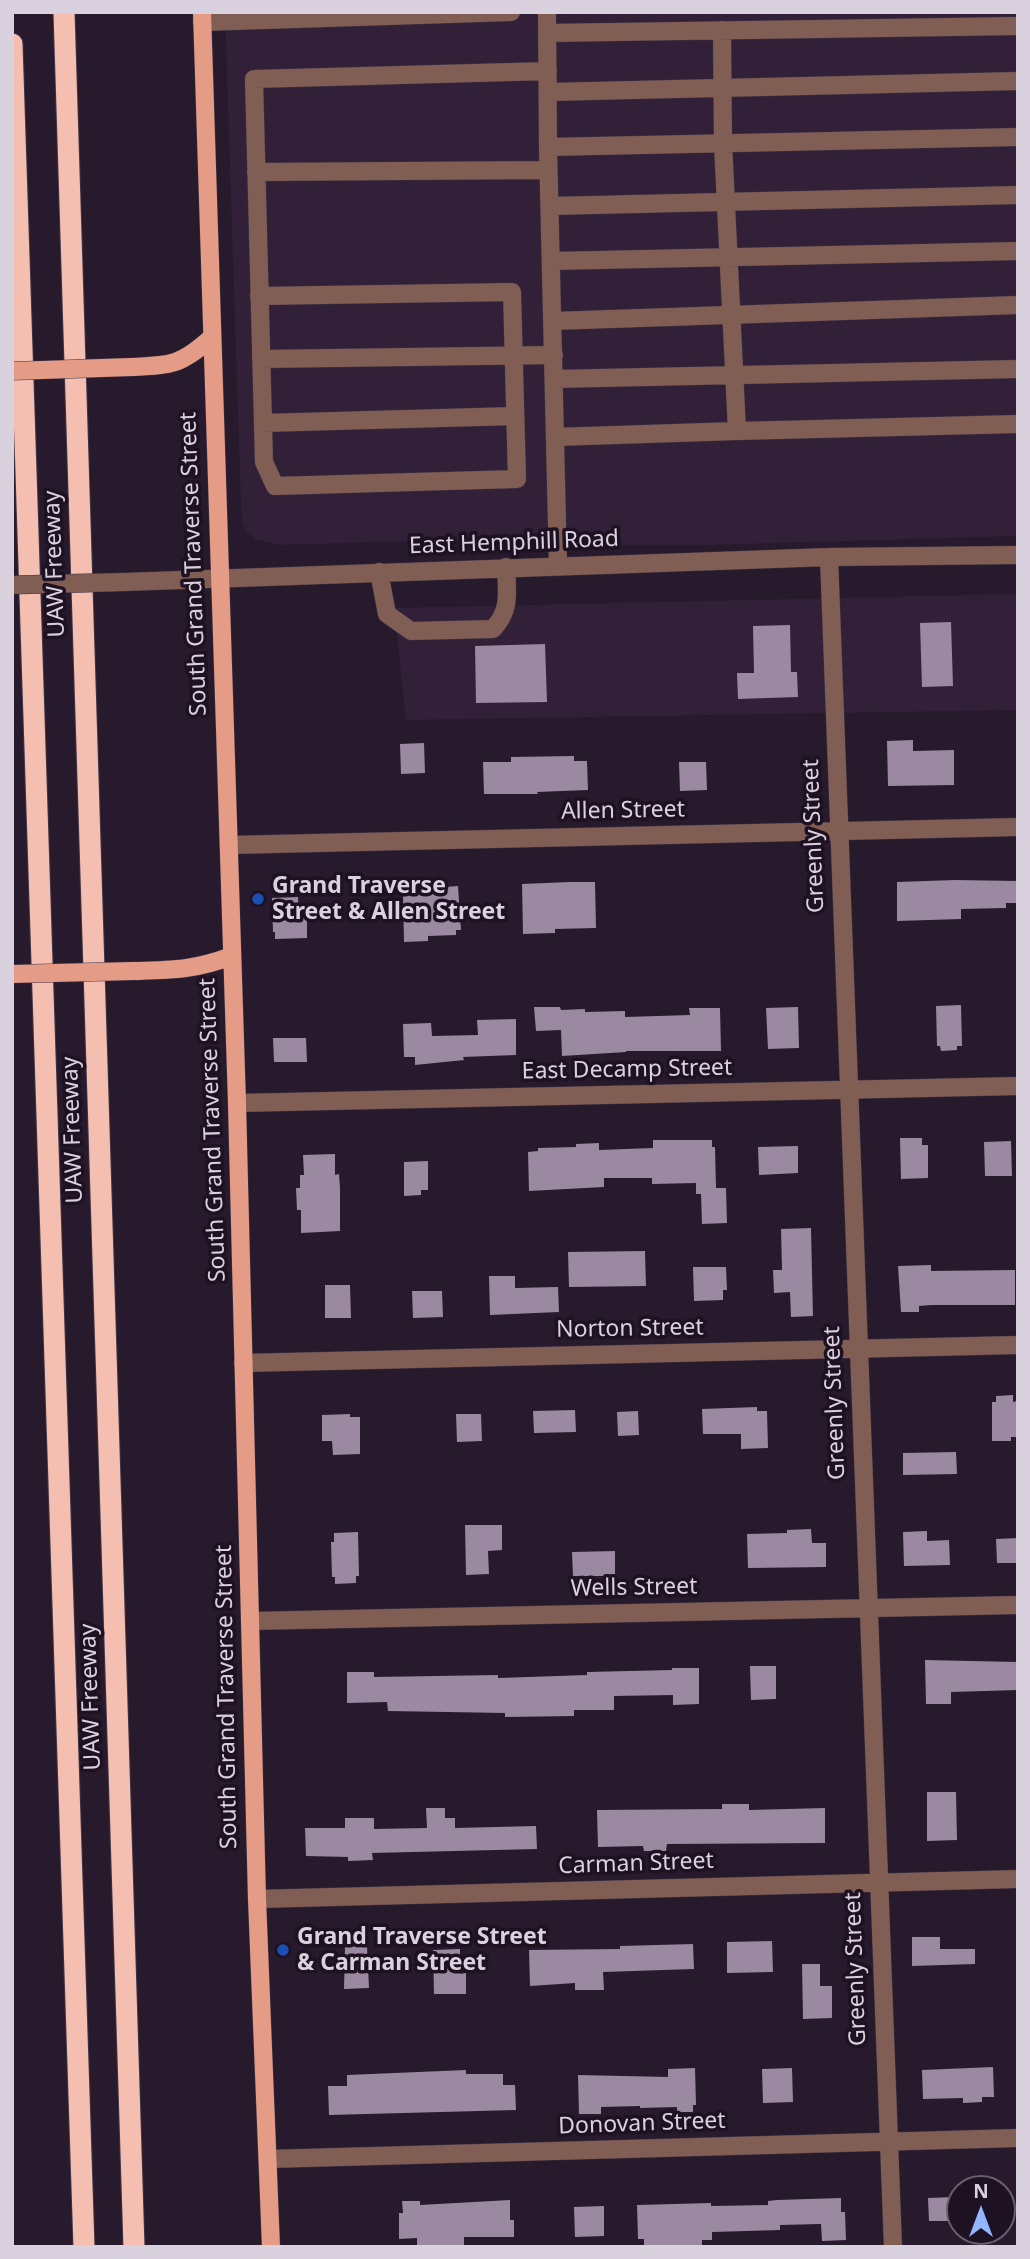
<!DOCTYPE html>
<style>
body{margin:0}
#map{position:relative;width:1030px;height:2259px;overflow:hidden;background:#271a2c;font-family:"Noto Sans",sans-serif}
canvas{display:block}
.frame{position:absolute;inset:0;border:14px solid #dad1de;pointer-events:none}
.north{position:absolute;left:946px;top:2175px;width:70px;height:70px;box-sizing:border-box;background:#1e1122;border:2px solid #695e6d;border-radius:50%;rotate:0deg;font-size:19px;font-weight:700;line-height:28px;text-align:center;color:#dad1de}
.north::after{content:'';display:block;margin:auto;width:24px;height:32px;background:#92b7fd;clip-path:polygon(50% 0,100% 100%,50% 72%,0 100%)}
</style>
<div id="map">
<canvas width="1030" height="2259"></canvas>
<div class="frame"></div>
<div class="north">N</div>
</div>
<script>
const g = document.querySelector('canvas').getContext('2d');
g.lineJoin = 'round';
function fillPath(path, color) {
  g.fillStyle = color;
  g.fill(path, 'evenodd');
}
function stroke(path, color, width, dash) {
  g.strokeStyle = color;
  g.lineWidth = width;
  g.lineCap = dash ? 'butt' : 'round';
  g.setLineDash(dash || []);
  g.stroke(path);
}
function label(font, color, halo, rows, align = 'center') {
  g.font = font + ' "Noto Sans",sans-serif';
  g.lineWidth = 7;
  g.setLineDash([]);
  g.textBaseline = 'middle';
  g.strokeStyle = halo;
  g.fillStyle = color;
  for (const [text, x, y, turn = 0] of rows) {
    g.save();
    g.translate(x, y);
    g.rotate((+turn || 0) * Math.PI / 180);
    g.textAlign = isNaN(turn) ? turn : align;
    if (halo) g.strokeText(text, 0, 0);
    g.fillText(text, 0, 0);
    g.restore();
  }
}
fillPath(new Path2D(`
 M225,12h793v524l-309,9h-106l-126,-6 -199,6 -23,-6 -9,-8 -4,-8 -1,-17z
 M1018,594v116l-612,10 -12,-112z`), '#312037');
fillPath(new Path2D(`
 M951,622l2,64 -31,1 -2,-64z
 M790,625l1,47h6l1,25 -60,2 -1,-26h17l-1,-47z
 M545,644l2,58 -71,1 -1,-57z
 M913,740v11l41,-1v35l-66,1 -1,-45z
 M424,743l1,30 -24,1 -1,-30z
 M574,756v5h13l1,29 -51,2 1,2h-54l-1,-32h28v-5z
 M679,762h27l1,28 -27,1z
 M955,880l63,1v22h-12v5l-45,1v10l-64,2v-39z
 M570,882h25l1,46 -41,1v4l-32,1 -1,-50z
 M458,886l3,44h-5v5l-28,1v5l-24,1 -1,-47h2v-5z
 M298,897l1,20h8v21l-32,1v-7h-2l-1,-34z
 M961,1005l1,41h-5v4l-16,1 -1,-5h-3l-1,-40z
 M534,1007h26l1,3 24,-1v3l40,-1v6l65,-2 -1,-7h31l1,43h-95v1l-64,4 -1,-26 -25,1z
 M798,1007l1,41 -31,1 -2,-41z
 M516,1019v36l-53,2 1,3 -49,5v-8h-11l-1,-33 28,-1 1,13 46,-1 -1,-15z
 M273,1038h33l1,24h-33z
 M900,1138h22v7h6v33l-27,1z
 M653,1140h59v7h3l1,41h10l1,35 -25,1 -1,-30h-5v-11l-44,1v-6h-48v9l-75,4 -1,-39 10,-1v-3l38,-1v-3l23,-1v7l54,-2z
 M1011,1141l1,35h-27l-1,-34z
 M798,1146v27l-39,2 -1,-28z
 M335,1154v21l4,-1 1,14v43l-39,2v-23h-4l-1,-22h4v-13h4l-1,-20z
 M428,1161v29h-7v5l-17,1v-34z
 M811,1228l2,88 -22,1 -1,-25 -16,1 -1,-23h9l-1,-41z
 M645,1251l1,35 -77,1 -1,-35z
 M931,1265v6l84,-1v35h-84l-12,1v6h-18l-3,-46z
 M693,1267h33l1,23h-4v10l-29,1z
 M489,1276h26v12l43,-1 1,25 -69,3z
 M325,1285h25l1,33h-26z
 M412,1291h30l1,26 -30,1z
 M1013,1395v7l4,-1 1,36h-7v4h-19v-39h4v-6z
 M757,1407v4h10l1,37 -27,1v-15h-38l-1,-25z
 M575,1410l1,22 -42,1 -1,-22z
 M638,1411l1,24 -21,1 -1,-24z
 M350,1414v3h10v37l-27,1 -1,-14h-10v-26z
 M456,1414h25l1,27 -25,1z
 M956,1452l1,22 -54,1v-22z
 M465,1525h37v25l-14,1 1,23 -23,1z
 M811,1529l1,14h14v24l-78,1 -1,-34 40,-1v-3z
 M927,1531v10l22,-1 1,25 -46,1 -1,-34z
 M358,1532l1,44h-3v7l-21,1v-7h-3l-1,-35h3v-9z
 M1018,1538v25h-21l-1,-24z
 M615,1551v25h-42l-1,-24z
 M925,1660l93,2v28l-67,2v12h-25z
 M750,1666h26v33l-25,1z
 M672,1668h27v36l-26,1v-10l-59,1v14h-40v6l-69,1v-4l-117,-2 -1,-9 -40,1v-31h27v5l124,-2v3l89,-3v-3l85,-2z
 M927,1792h29l1,48 -30,1z
 M722,1804h27v6l76,-2v35l-158,1 -1,7h-22l-1,-5 -45,1 -1,-37 125,-1z
 M426,1808h19v10h10v10l81,-2 1,23 -165,4 1,7 -25,1v-4l-42,-1 -1,-28h40v-10h29v11l53,-1z
 M912,1937h28v12h35v15l-63,2z
 M772,1941l1,31 -46,1v-31z
 M693,1944l1,25 -91,3 1,18h-29v-7l-45,3 -1,-36 91,-1v-3z
 M345,1946h22l2,42 -25,1z
 M460,1949v25l6,-1v21h-32l-1,-44z
 M802,1964h18v22h12v32l-29,1z
 M993,2067l1,30h-12v5l-19,1v-5l-40,1 -1,-29z
 M695,2068l1,37h-3v7h-16v-5l-37,1v-2l-39,1v7h-22l-1,-39 90,2v-8z
 M792,2068l1,34 -30,1 -1,-34z
 M466,2070v4h37v11h12l1,25 -187,5 -1,-29h19v-11z
 M955,2197v24h-26l-1,-23z
 M841,2198v14h4l1,28 -24,1 -1,-17 -41,1v5l-68,2v8h-10v7h-58v-8h-6l-1,-34 74,-2v3l57,-1v-4l9,-1z
 M510,2200v20h4v17h-50v8l-47,1v-8l-18,1v-26h4l-1,-12h18v4z
 M604,2206v30l-29,1 -1,-30z`), '#9a89a0');
const minor = new Path2D(`
 M547,12l1,135 10,419
 M202,22l309,-10
 M722,30l1,113 14,288 281,-7
 M547,33l471,-7
 M548,92l470,-11
 M548,147l470,-10
 M256,172l292,-2
 M551,206l467,-11
 M552,261l466,-10
 M259,296l253,-4 5,187 -242,7 -11,-24 -10,-383 294,-8
 M553,321l465,-16
 M261,359l293,-4
 M554,379l464,-10
 M263,423l252,-7
 M555,437l182,-6
 M829,557l64,1690
 M379,572l8,42 24,17 82,-2c18,-19 14,-36 13,-62
 M124,582l705,-25 189,-2
 M229,845l789,-18
 M237,1103l781,-17
 M243,1363l775,-18
 M250,1621l768,-16
 M257,1899l761,-20
 M268,2159l750,-21`);
const major = new Path2D(`
 M202,12l35,1091 20,796 14,348
 M132,367c40,-2 49,-2 79,-29
 M134,971c40,-1 60,-1 98,-15`);
const highway = new Path2D(`
 M64,12l70,2235
 M12,44l72,2203`);
stroke(minor, '#403445', 19);
stroke(major, '#403445', 19);
stroke(highway, '#403445', 23);
stroke(minor, '#815e54', 18);
stroke(major, '#e49c87', 18);
stroke(highway, '#f4bfb0', 21);
const minorBridge = new Path2D(`
 M12,585l112,-3`);
const majorBridge = new Path2D(`
 M12,371l120,-4
 M12,974l122,-3`);
stroke(minorBridge, '#403445', 19, []);
stroke(majorBridge, '#403445', 19, []);
stroke(minorBridge, '#815e54', 18);
stroke(majorBridge, '#e49c87', 18);
for (const [x, y, r, color] of [
 [258,899,7,"#1a4fb4"],
 [283,1950,7,"#1a4fb4"]
]) {
  const dot = new Path2D();
  dot.arc(x, y, r, 0, 2 * Math.PI);
  g.fillStyle = color;
  g.fill(dot);
  stroke(dot, '#1e1122', 2.5);
}
label('23px', '#dad1de', '#1e1122', [
 ["East Hemphill Road",514,543,-2],
 ["UAW Freeway",55,564,-92],
 ["South Grand Traverse Street",194,564,-92],
 ["Allen Street",623,811,-1],
 ["Greenly Street",814,836,-92],
 ["East Decamp Street",627,1070,-1],
 ["UAW Freeway",73,1130,-92],
 ["South Grand Traverse Street",213,1130,-92],
 ["Norton Street",630,1329,-1],
 ["Greenly Street",835,1403,-92],
 ["Wells Street",634,1588,-1],
 ["UAW Freeway",91,1697,-92],
 ["South Grand Traverse Street",227,1697,-91],
 ["Carman Street",636,1864,-2],
 ["Greenly Street",856,1969,-92],
 ["Donovan Street",642,2124,-2]
]);
label('bold 23px', '#dad1de', '#1e1122', [
 ["Grand Traverse",272,886],
 ["Street & Allen Street",272,912],
 ["Grand Traverse Street",297,1937],
 ["& Carman Street",297,1963]
], 'left');
</script>
